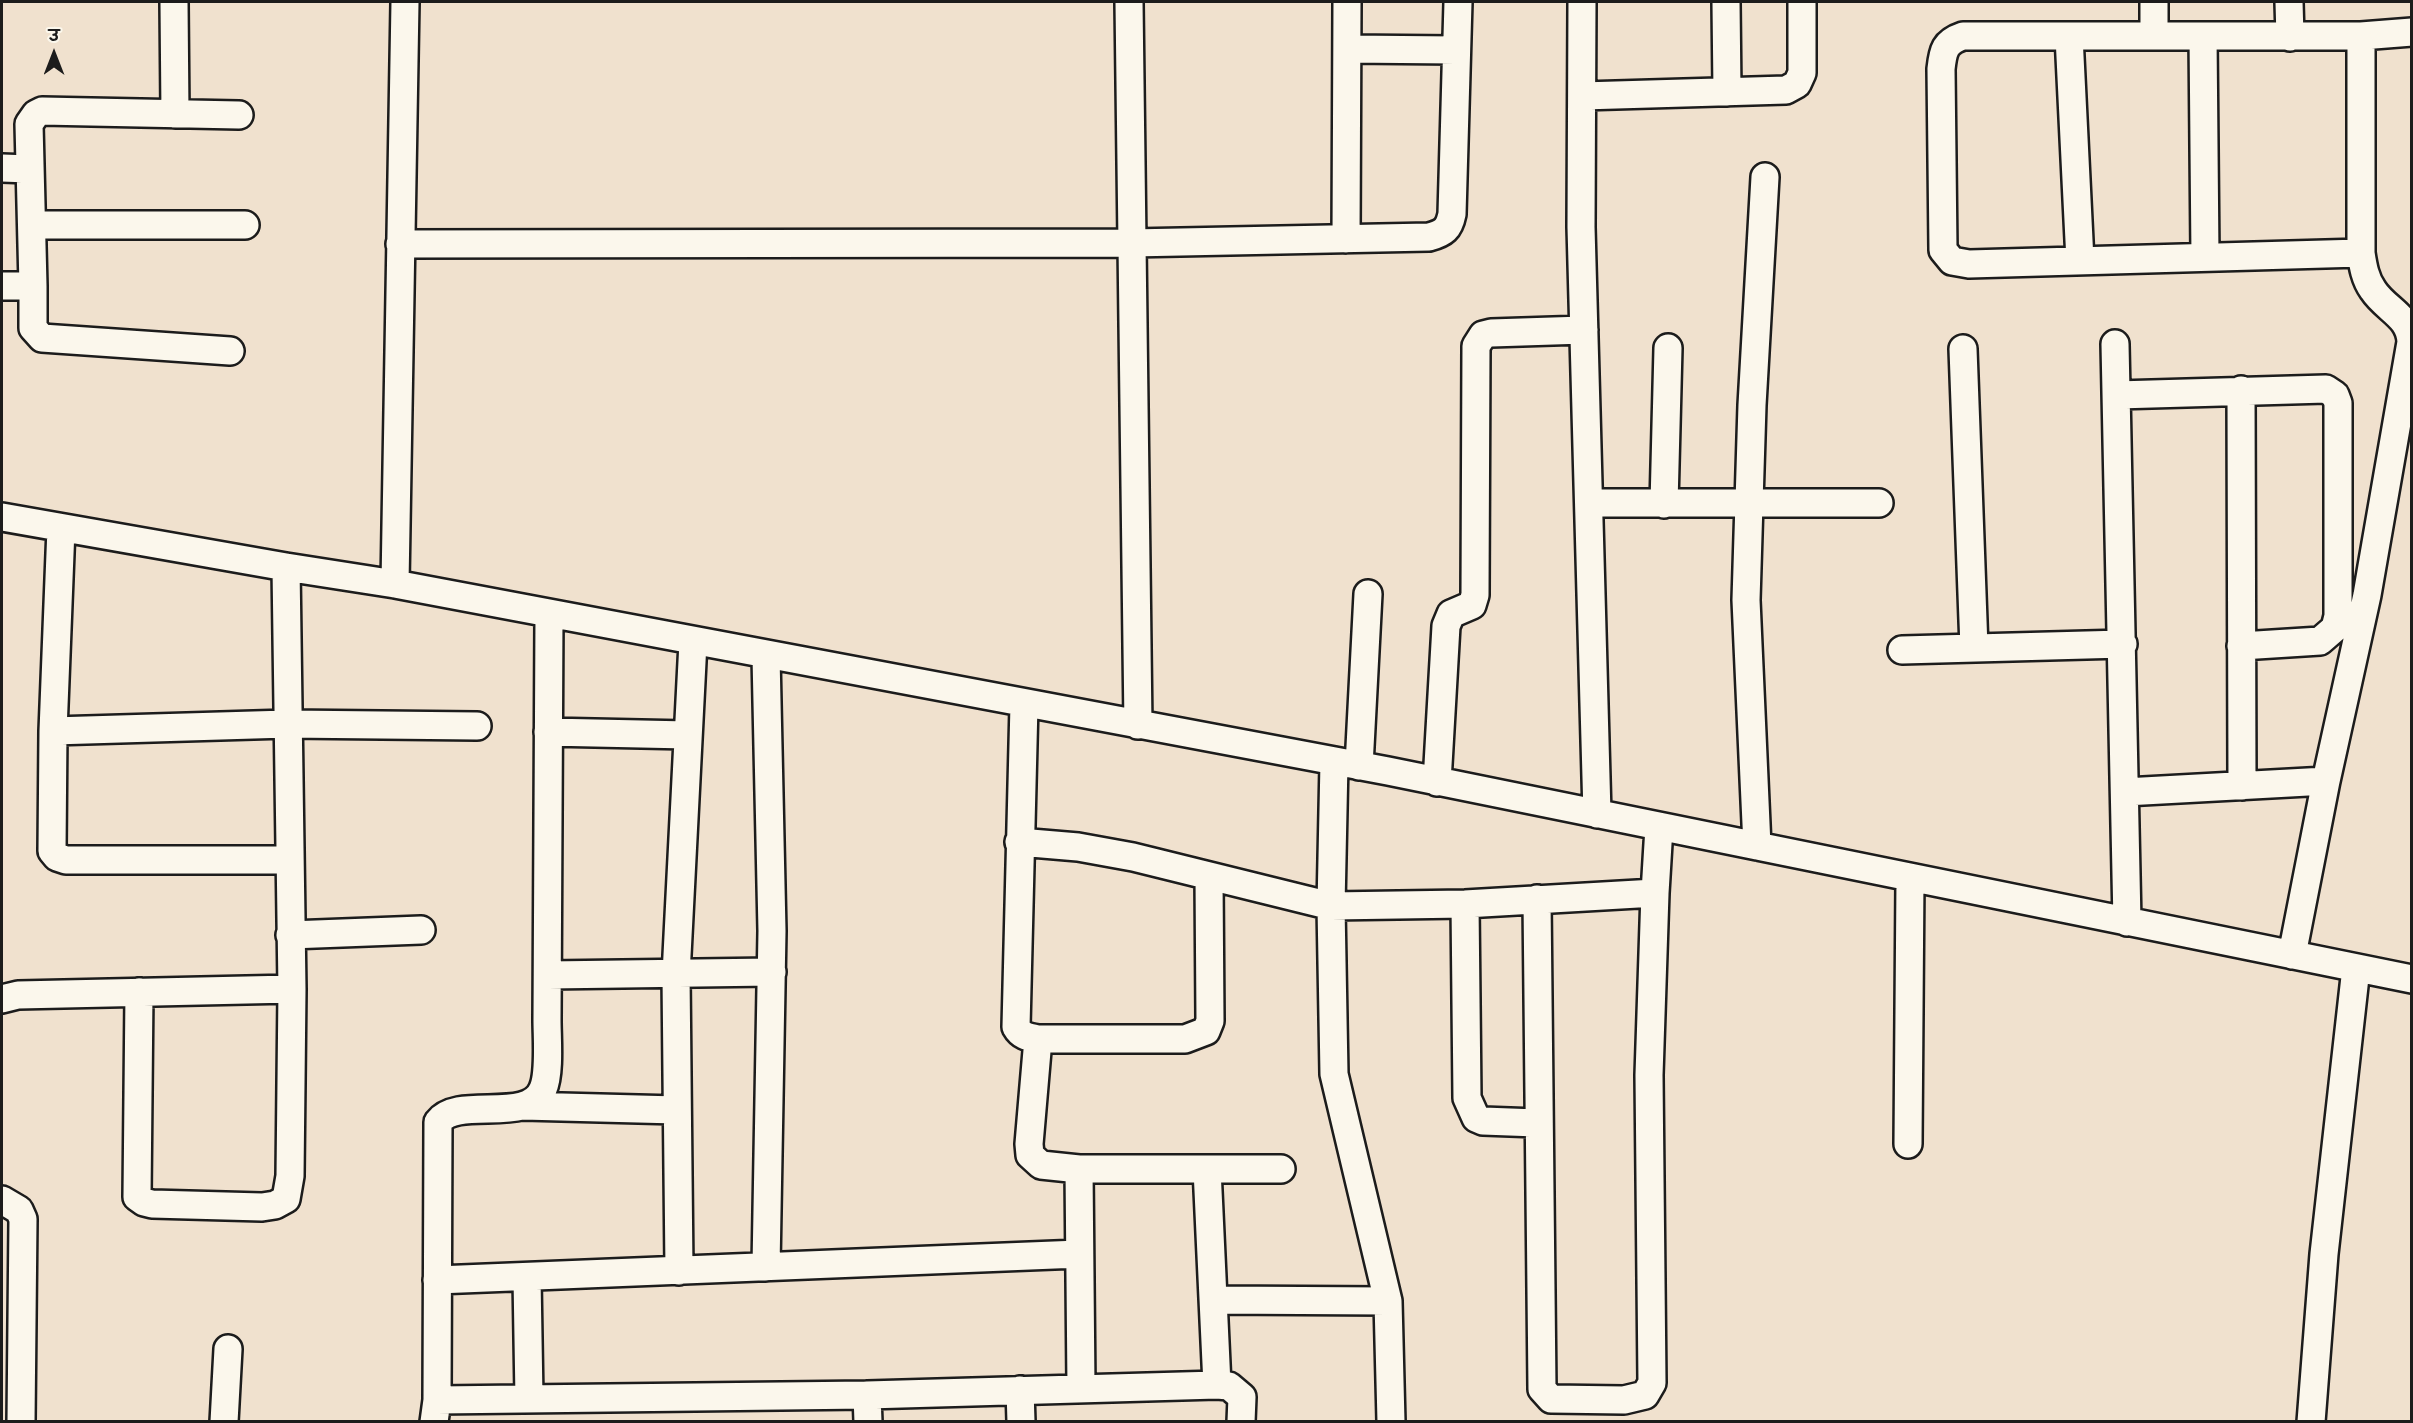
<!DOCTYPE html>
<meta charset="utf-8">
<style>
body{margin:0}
#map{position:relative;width:2413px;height:1423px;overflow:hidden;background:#f0e1ce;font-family:Caveat,"Playpen Sans Deva",sans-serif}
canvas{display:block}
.frame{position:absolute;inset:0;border:3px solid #1c1c1c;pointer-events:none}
.north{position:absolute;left:24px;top:24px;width:60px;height:60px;-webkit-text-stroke:4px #fbf7ec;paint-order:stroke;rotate:0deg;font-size:16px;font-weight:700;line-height:24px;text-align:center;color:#1c1c1c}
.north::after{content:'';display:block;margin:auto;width:21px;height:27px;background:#1c1c1c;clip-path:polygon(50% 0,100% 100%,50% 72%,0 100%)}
</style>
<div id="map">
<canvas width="2413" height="1423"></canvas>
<div class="frame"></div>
<div class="north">उ</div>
</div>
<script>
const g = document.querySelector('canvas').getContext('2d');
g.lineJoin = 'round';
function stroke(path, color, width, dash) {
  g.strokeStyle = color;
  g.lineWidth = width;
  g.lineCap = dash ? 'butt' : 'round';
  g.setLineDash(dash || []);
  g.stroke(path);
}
const minor = new Path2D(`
 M174,2l1,112
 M1129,2l9,723
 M1582,2l-1,225 16,587
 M1726,2l1,90
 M2154,2v34
 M2289,2l1,35
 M2069,36l11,225
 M2203,36l2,221
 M2361,36h-398c-18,6 -20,14 -22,33l2,181 9,11 17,3 392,-11
 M1347,49l109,1
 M1582,96l204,-6 11,-6 5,-11v-71
 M2,168l27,1
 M32,225h213
 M1346,239l1,-237
 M400,244l731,-1 298,-6c15,-4 20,-8 23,-23l6,-212
 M2,286h31v42l9,10 188,13
 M33,286l-4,-162 7,-10 6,-3 197,4
 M2115,344l12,578
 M1963,349l11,299
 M2241,390l1,396
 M2117,395l209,-6 9,6 3,8v213l-3,12 -15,13 -79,5
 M1589,503h290
 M1664,504l4,-156
 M2,517l284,50 109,17 993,187 1024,208
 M61,528l-8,203 -1,120 5,6 9,3h222
 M395,584l10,-582
 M1902,650l221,-6
 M766,656l6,275 -6,336
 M1024,704l-8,323c5,9 12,10 22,12h147l21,-8 4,-10 -1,-144
 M53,731l234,-7 190,2
 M548,732l140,3
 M1334,762l-3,144 3,168 54,227 3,121
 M1359,766l9,-172
 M1437,782l9,-156 5,-12 21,-9 3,-10 1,-249 7,-11 8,-2 93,-3
 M2125,792l201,-11
 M1019,842l59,5 55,10 198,49 134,-2 190,-11 4,-66
 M1757,846l-11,-246 6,-195 13,-228
 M1537,899l5,490 9,10 73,1 21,-5 7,-12 -3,-308 6,-182
 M1465,904l2,194 9,20 7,3 54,2
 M290,935l131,-5
 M2292,955l34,-174 41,-186 44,-253c-1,-26 -25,-32 -38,-52 -8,-11 -10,-24 -12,-37v-217l51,-4
 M548,975l224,-3
 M139,992l-2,205 7,5 8,2 110,3 13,-2 11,-6 4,-23 2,-187 -6,-422
 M2,999l16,-4 274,-6
 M1038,1039l-9,105 1,11 11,10 38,4h202
 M523,1106l154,4
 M1908,1144l2,-266
 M1079,1169l2,219
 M1207,1169l10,216
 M2,1200l17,10 4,9 -2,203
 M679,1271l-3,-296 17,-333
 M527,1277l2,122
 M437,1280l642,-26
 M1214,1300l174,1
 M1020,1390l1,32
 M867,1395l1,27
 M437,1400l430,-5 350,-10 12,1 13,11 -1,25
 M224,1422l4,-73
 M434,1422l3,-22 1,-278c20,-27 91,3 105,-33 7,-16 4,-51 4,-69l2,-405
 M2311,1422l13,-168 32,-286`);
stroke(minor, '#1c1c1c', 32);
stroke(minor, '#fbf7ec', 27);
</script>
